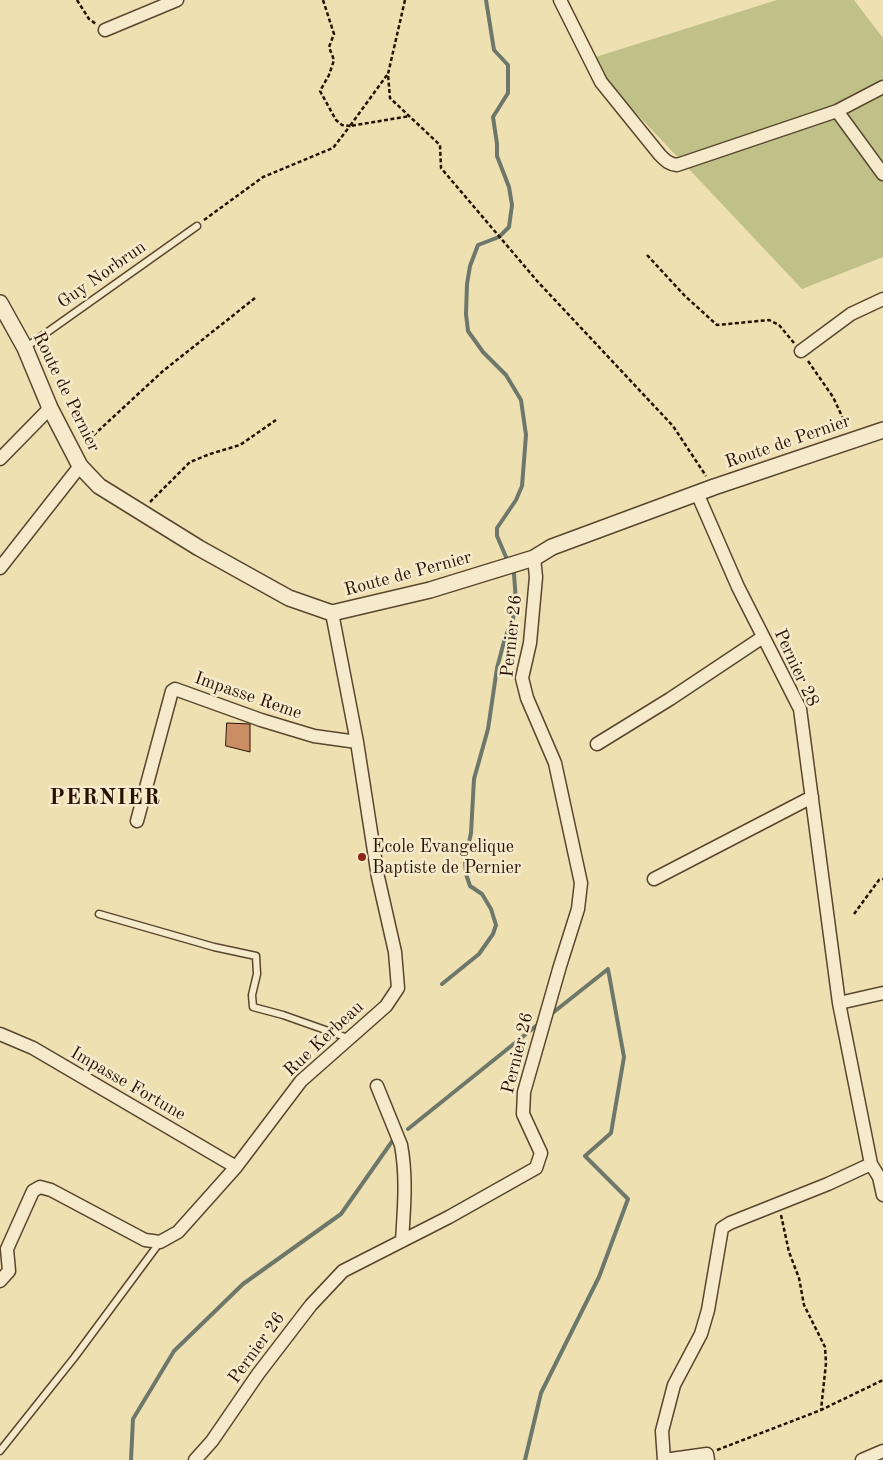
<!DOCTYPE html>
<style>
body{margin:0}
canvas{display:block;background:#efe0b1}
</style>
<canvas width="883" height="1460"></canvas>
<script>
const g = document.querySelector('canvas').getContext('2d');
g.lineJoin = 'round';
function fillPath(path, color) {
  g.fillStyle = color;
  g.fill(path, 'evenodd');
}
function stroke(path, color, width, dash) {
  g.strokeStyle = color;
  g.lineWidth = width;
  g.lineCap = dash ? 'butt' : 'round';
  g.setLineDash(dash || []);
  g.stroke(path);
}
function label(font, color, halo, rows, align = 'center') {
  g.font = font + ' "Old Standard TT",serif';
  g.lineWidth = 5;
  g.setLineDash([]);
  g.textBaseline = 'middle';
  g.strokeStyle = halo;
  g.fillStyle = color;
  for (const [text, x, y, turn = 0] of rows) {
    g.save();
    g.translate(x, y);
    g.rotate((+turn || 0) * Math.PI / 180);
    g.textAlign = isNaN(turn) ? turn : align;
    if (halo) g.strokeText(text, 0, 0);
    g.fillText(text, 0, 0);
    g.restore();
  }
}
fillPath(new Path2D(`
 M777,0h77l29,38v219l-81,32 -216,-229z`), '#bfc188');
stroke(new Path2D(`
 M486,0l8,50 14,15v28l-15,24 4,27v12l12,31 3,18 -3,22 -10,10 -21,8 -8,21 -3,18 -1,30 2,17 15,21 23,23 15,25 5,35 -4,51 -6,14 -19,28v8l9,21
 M442,984l37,-30 14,-20 3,-9 -5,-16 -9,-15 -12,-8 -4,-12 -1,-13 6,-28 3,-54 14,-50 9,-61 8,-30 8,-19 3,-17 -2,-28
 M408,1129l133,-107
 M131,1460l2,-41 41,-68 69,-67 98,-70 52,-74
 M525,1460l16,-67 58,-116 29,-78 -43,-43 26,-23 13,-76 -16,-88 -58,46`), '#6d786a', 4);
const building = new Path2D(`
 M227,723l23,1v28l-24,-6z`);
fillPath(building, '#cb8e64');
stroke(building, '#291102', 1);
const service = new Path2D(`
 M25,348l172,-122
 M99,914l115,33 42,9 1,18 -5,21 1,12 30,8 65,23
 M0,1451l74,-93 86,-116`);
const minor = new Path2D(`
 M560,0l41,82 59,73c6,6 9,9 17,10l160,-54 46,-24
 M105,30l72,-30
 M837,111l46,63
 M801,351l50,-37 32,-15
 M0,459l50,-51
 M697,493l41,94 62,122 39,294
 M0,568l80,-102
 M597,744l73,-45 93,-62
 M137,821l35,-130 3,-2 86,31 53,16 43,6
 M654,879l158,-82
 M0,1034l33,14 203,119
 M377,1086l24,59c6,32 3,64 1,96
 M871,1164l8,13 4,18
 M0,1281l9,-10 -2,-22 26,-58 7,-4 11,3 94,50 15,2 18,-10 58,-65 65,-86 85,-75 12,-18 -3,-36 -17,-75 -21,-135 -25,-129
 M195,1460l17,-19 46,-67 53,-69 32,-34 106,-54 87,-49 5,-15 -18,-39 1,-22 36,-126 18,-57 3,-26 -26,-120 -28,-65 -5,-20 8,-35 6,-66 -2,-19
 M664,1460l-2,-29 12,-46 27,-51 7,-24 14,-82 8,-5 98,-39 43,-20 -32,-161 44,-10
 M664,1460l43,-6 1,6
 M862,1460l21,-9`);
const tertiary = new Path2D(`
 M0,303l25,45 25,60 30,58 19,20 100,62 90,50 43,15 98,-23 104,-32 18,-11 162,-60 169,-57`);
stroke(service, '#5a452e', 9);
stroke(minor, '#5a452e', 15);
stroke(tertiary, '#5a452e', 18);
stroke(new Path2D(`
 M77,0l12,19 7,5
 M323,0l11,34 -5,13 5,13 -5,15 -9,16 16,29 6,5 8,1
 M405,0l-17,74 2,24 50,47 1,23 97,114 135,144 33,50
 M387,75l-37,51 60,-10
 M204,220l59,-43 70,-29 17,-22
 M647,255l38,41 32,29 52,-5 10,5 15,18
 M808,361l25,36 14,30
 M84,444l79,-73 92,-73
 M150,502l40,-40 20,-8 30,-9 36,-25
 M854,914l25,-34 4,-1
 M781,1215l8,37 10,26 5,27 21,42 1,16 -5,47
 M717,1450l104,-40 62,-30`), '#291102', 2.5, [4, 2.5]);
stroke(service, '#f5ebcc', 6);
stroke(minor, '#f5ebcc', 12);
stroke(tertiary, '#f5ebcc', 15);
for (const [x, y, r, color] of [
 [362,857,5,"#8f2418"]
]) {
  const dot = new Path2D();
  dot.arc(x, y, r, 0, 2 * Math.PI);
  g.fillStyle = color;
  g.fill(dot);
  stroke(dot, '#f5ebcc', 2);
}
label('18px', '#291102', '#f5ebcc', [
 ["Guy Norbrun",102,275,-35],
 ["Route de Pernier",66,392,64],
 ["Route de Pernier",788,442,-19],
 ["Route de Pernier",408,574,-15],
 ["Pernier 26",512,636,-84],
 ["Pernier 28",796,668,65],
 ["Impasse Reme",248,696,19],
 ["Rue Kerbeau",324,1039,-43],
 ["Pernier 26",518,1053,-76],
 ["Impasse Fortune",128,1084,30],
 ["Pernier 26",257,1348,-54]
]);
label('18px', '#291102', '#f5ebcc', [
 ["Ecole Evangelique",372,847],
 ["Baptiste de Pernier",372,868]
], 'left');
g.letterSpacing = '1px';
label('bold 22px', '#291102', '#f5ebcc', [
 ["PERNIER",105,798]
]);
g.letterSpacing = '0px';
</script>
